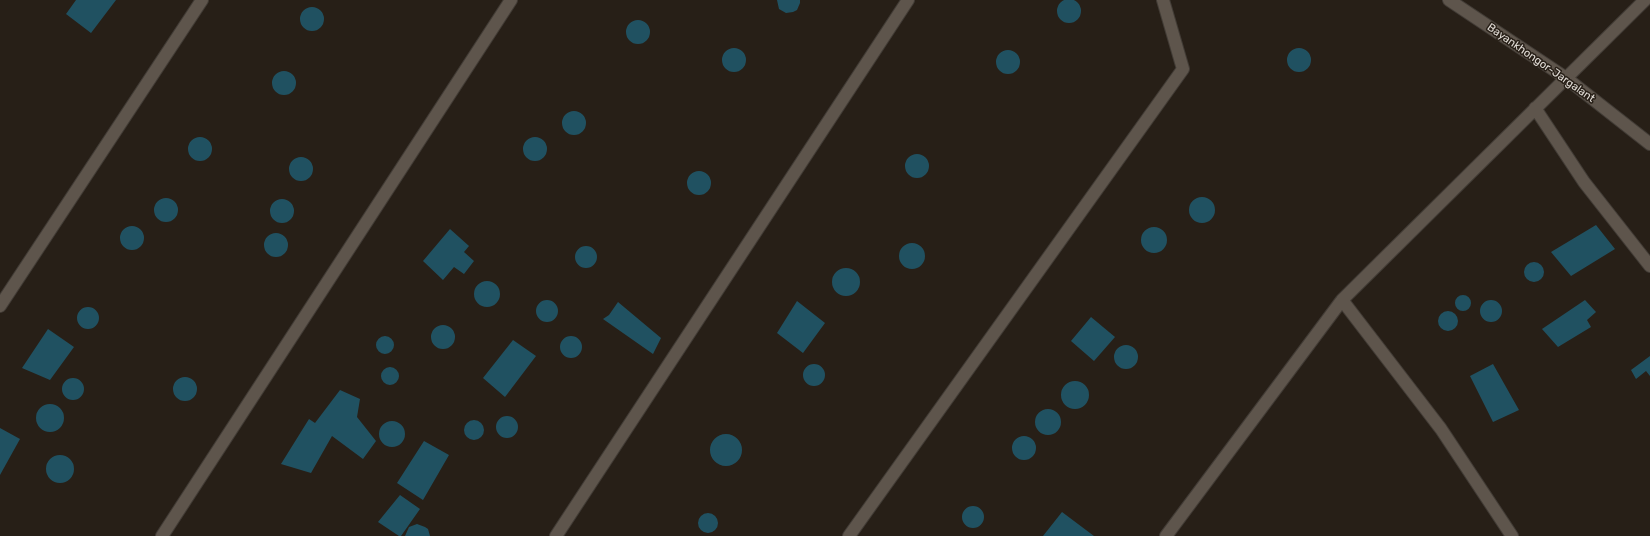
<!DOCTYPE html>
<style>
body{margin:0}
canvas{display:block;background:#271f17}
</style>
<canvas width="1650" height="536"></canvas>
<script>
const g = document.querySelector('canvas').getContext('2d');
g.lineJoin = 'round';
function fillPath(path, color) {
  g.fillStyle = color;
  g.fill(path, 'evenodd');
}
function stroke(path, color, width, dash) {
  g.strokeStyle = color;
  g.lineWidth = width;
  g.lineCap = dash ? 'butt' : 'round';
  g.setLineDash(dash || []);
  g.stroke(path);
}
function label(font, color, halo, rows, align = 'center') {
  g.font = font + ' Rubik,sans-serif';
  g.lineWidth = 3;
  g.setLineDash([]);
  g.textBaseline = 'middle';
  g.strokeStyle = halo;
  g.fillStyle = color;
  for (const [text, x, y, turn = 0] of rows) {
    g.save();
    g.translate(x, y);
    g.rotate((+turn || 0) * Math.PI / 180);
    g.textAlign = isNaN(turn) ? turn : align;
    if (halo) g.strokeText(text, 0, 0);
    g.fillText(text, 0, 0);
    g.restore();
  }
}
fillPath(new Path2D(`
 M1057 11a12 12 0 1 1 24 0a12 12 0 1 1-24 0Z
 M76,0h40l-25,33 -25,-19z
 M777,0h23v3l-3,7 -4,2 -7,1 -7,-4z
 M300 19a12 12 0 1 1 24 0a12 12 0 1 1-24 0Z
 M626 32a12 12 0 1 1 24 0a12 12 0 1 1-24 0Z
 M722 60a12 12 0 1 1 24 0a12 12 0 1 1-24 0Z
 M1287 60a12 12 0 1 1 24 0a12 12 0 1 1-24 0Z
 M996 62a12 12 0 1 1 24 0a12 12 0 1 1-24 0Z
 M272 83a12 12 0 1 1 24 0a12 12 0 1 1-24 0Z
 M562 123a12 12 0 1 1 24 0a12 12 0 1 1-24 0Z
 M523 149a12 12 0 1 1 24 0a12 12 0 1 1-24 0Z
 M188 149a12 12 0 1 1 24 0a12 12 0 1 1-24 0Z
 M905 166a12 12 0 1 1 24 0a12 12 0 1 1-24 0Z
 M289 169a12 12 0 1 1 24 0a12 12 0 1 1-24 0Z
 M687 183a12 12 0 1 1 24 0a12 12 0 1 1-24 0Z
 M1189 210a13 13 0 1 1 26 0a13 13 0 1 1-26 0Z
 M154 210a12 12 0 1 1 24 0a12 12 0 1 1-24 0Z
 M270 211a12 12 0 1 1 24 0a12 12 0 1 1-24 0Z
 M1596,225l19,24 -44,27 -20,-24z
 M120 238a12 12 0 1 1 24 0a12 12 0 1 1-24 0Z
 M1141 240a13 13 0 1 1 26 0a13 13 0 1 1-26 0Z
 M450,229l19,17 -5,6 10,9 -10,13 -10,-7 -11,13 -20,-19z
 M264 245a12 12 0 1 1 24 0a12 12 0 1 1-24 0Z
 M899 256a13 13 0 1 1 26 0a13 13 0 1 1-26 0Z
 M575 257a11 11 0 1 1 22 0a11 11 0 1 1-22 0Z
 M1524 272a10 10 0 1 1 20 0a10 10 0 1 1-20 0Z
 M832 282a14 14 0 1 1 28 0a14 14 0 1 1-28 0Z
 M474 294a13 13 0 1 1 26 0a13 13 0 1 1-26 0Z
 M1455 303a8 8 0 1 1 16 0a8 8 0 1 1-16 0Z
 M1585,300l11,12 -9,8 4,7 -33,20 -16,-18z
 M536 311a11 11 0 1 1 22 0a11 11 0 1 1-22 0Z
 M1480 311a11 11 0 1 1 22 0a11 11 0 1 1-22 0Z
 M797,301l28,22 -22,30 -26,-20z
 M618,302l43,36 -8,16 -50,-35 6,-4z
 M77 318a11 11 0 1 1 22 0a11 11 0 1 1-22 0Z
 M1438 321a10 10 0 1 1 20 0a10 10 0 1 1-20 0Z
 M1091,317l24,20 -21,24 -23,-20z
 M431 337a12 12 0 1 1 24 0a12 12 0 1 1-24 0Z
 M48,329l26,18 -24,33 -28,-12z
 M376 345a9 9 0 1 1 18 0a9 9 0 1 1-18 0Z
 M560 347a11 11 0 1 1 22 0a11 11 0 1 1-22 0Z
 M513,340l23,16 -31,41 -22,-19z
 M1114 357a12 12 0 1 1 24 0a12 12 0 1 1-24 0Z
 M1650,356v20l-4,-5 -10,8 -5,-9z
 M803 375a11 11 0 1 1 22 0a11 11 0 1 1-22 0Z
 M1493,364l26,46 -26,12 -23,-46z
 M381 376a9 9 0 1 1 18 0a9 9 0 1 1-18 0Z
 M173 389a12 12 0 1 1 24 0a12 12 0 1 1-24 0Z
 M62 389a11 11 0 1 1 22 0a11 11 0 1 1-22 0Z
 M1061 395a14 14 0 1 1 28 0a14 14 0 1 1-28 0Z
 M340,390l20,9 -3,18 19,24 -13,18 -31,-23 -21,37 -30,-9 28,-45 6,4z
 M36 418a14 14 0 1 1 28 0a14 14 0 1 1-28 0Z
 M1035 422a13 13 0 1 1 26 0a13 13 0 1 1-26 0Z
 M496 427a11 11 0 1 1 22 0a11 11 0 1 1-22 0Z
 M464 430a10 10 0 1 1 20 0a10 10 0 1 1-20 0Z
 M379 434a13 13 0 1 1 26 0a13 13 0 1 1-26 0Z
 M0,428l20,11 -20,36z
 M710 450a16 16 0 1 1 32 0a16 16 0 1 1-32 0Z
 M1012 448a12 12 0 1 1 24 0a12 12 0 1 1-24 0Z
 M424,441l25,14 -26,45 -26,-17z
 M46 469a14 14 0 1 1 28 0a14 14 0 1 1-28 0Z
 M400,495l20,14 -19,27h-2l-21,-14z
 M962 517a11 11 0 1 1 22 0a11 11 0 1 1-22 0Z
 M1062,512l32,24h-51z
 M698 523a10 10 0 1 1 20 0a10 10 0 1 1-20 0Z
 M417,524l8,3 3,2 2,7h-25l4,-9z`), '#205161');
const minor = new Path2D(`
 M1535,108l49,74 66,84
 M1342,300l99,129 71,107
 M0,306l202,-306
 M162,536l349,-536
 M556,536l352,-536
 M849,536l334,-467 -20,-69
 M1166,536l176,-236 303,-300`);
const tertiary = new Path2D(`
 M1449,0l117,78 84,66`);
stroke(minor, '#423c36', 14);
stroke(tertiary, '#423c36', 14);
stroke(minor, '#5e554c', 12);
stroke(tertiary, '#5e554c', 12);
label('11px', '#e2ddd7', '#271f17', [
 ["Bayankhongor-Jargalant",1541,63,35]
]);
</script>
